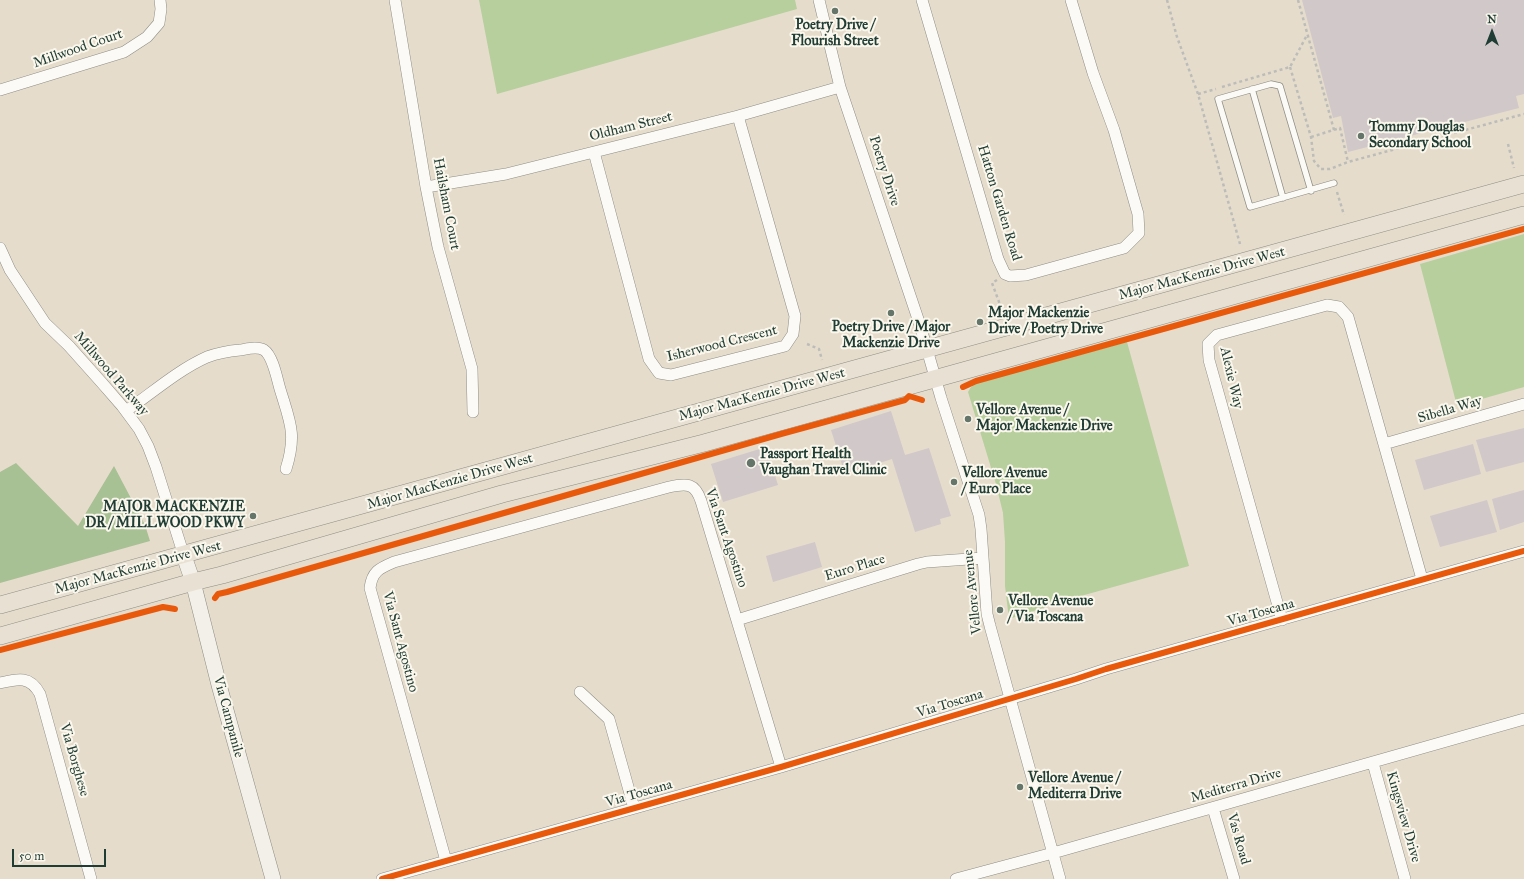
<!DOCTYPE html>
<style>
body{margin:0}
#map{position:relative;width:1524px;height:879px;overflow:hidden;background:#e6dccc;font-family:"IM FELL Great Primer",serif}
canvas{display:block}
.north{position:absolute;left:1472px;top:12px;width:40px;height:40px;-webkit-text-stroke:3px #fbf7ec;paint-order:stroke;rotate:0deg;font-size:11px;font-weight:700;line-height:16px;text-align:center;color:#1f3d34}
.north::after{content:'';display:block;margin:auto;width:14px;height:18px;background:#1f3d34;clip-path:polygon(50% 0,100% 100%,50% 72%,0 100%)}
.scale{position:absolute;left:12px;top:849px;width:94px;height:18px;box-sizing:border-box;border:2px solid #1f3d34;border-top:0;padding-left:5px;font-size:12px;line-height:14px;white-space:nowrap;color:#1f3d34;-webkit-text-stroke:3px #fbf7ec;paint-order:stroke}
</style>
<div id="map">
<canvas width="1524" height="879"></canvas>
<div class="north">N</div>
<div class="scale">50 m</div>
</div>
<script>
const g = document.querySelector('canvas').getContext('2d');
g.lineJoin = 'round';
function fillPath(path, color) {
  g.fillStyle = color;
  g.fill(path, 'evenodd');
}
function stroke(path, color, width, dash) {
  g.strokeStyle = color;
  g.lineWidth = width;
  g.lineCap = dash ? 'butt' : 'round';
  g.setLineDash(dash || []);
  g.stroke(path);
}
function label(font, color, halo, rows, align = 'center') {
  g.font = font + ' "IM FELL Great Primer",serif';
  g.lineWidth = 4;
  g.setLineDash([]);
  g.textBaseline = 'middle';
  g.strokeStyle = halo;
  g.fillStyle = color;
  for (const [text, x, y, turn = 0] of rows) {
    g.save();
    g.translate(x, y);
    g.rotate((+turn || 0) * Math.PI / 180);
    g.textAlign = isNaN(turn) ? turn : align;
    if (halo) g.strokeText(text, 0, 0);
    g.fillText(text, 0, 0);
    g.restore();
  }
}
fillPath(new Path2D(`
 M479,0h316l2,9 -300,85z
 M1524,234v153l-67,19 -37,-142z
 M1127,342l62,224 -119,33 -61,20 -4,-33v-44l-2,-29 -7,-29 -28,-92 3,-5 5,-4z`), '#b6cf9d');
fillPath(new Path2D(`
 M16,463l62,63 36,-60 31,59 5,16 -150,42v-111z`), '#a7c094');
fillPath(new Path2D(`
 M1302,0h222v94l-8,2 3,12 -171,44 -7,-36 -8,2z
 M891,411l14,44 24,-7 22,68 -11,3 1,5 -26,8 -23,-73 -47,15 -14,-44z
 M1524,428v34l-38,10 -10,-32z
 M1473,444l8,30 -57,16 -9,-30z
 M766,447l12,38 -55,17 -12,-38z
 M1524,490v32l-24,8 -8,-31z
 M1487,500l10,32 -57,15 -10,-31z
 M815,542l7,25 -49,15 -7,-26z`), '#d1c8c9');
const lane = new Path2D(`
 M1252,89l31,109
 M1311,191l-31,-105 -9,-2 -53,15 32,108 84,-24`);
const street = new Path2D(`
 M395,0l31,187 12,60 34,122 1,43
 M819,0l21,87 80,238 21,73 38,117 2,14 6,85 3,12 70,253
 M922,0l76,259 7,15 5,2 16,-1 98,-27 15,-15 -1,-19 -24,-84 -21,-57 -22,-73
 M0,90l124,-38 23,-15 12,-14 2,-14 -1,-9
 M594,152l55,207 10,14 12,2 114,-29 8,-12 2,-18 -57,-200
 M426,187l80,-13 232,-58 102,-29
 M0,248l10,22 35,53 24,23 33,37 20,23 17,23 9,17 8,21 28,89
 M126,411c26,-18 52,-41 81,-54 11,-4 22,-6 33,-7 7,-1 17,-4 24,0 9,6 13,29 16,39 10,33 17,45 6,80
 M1384,444l140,-40
 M737,620l181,-56 9,-2 56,-4
 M1282,620l-73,-260 -1,-16 9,-9 110,-30 12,2 9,10 74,262
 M0,683c17,-4 30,-8 40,11l51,185
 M580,692l29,27 25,89
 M1373,763l32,116
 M1213,808l21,71
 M446,861l-76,-273c2,-17 10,-20 24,-26l275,-75c18,-4 26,-4 32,14l80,266
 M382,879l399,-112 295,-88 30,-10 418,-118
 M956,879l97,-26 471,-134`);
const secondary = new Path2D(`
 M184,556l9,26 26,103 54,194`);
const primary = new Path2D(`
 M0,605l1524,-421
 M0,636l193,-54 29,-7 280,-81 202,-51 820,-228`);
stroke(lane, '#8d8e84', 7);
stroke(street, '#8d8e84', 12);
stroke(secondary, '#8d8e84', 16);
stroke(primary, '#8d8e84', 18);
stroke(new Path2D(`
 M1167,0l10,37 21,57 42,150
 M1298,0l36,130
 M1290,67l21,70 3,24 7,8h9l18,-7 176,-48
 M1222,87l68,-20 17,-32
 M1198,94l18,-5
 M1311,137l29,-9 8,34
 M1508,144l6,24
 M1337,192l7,23
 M997,280l-5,3 10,27
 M807,344l12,5 3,11`), '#bcbdb9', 2.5, [3, 3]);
stroke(lane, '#fbfaf7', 5.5);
stroke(street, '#fbfaf7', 11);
stroke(secondary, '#f3f0e9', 15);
stroke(primary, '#e7e0d3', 17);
stroke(new Path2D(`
 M963,387l13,-6 548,-152
 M215,598l3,-4 9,-2 554,-158 124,-34 4,-4 13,4
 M0,650l163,-43 12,2
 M382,879l399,-112 295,-88 30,-10 418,-118`), '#e8590c', 6);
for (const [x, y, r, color] of [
 [835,11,4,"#657569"],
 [1361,136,4,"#657569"],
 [891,313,4,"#657569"],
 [980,322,4,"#657569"],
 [968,419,4,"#657569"],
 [751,463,5,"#657569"],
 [954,482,4,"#657569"],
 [253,516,4,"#657569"],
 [1000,610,4,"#657569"],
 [1020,787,4,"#657569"]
]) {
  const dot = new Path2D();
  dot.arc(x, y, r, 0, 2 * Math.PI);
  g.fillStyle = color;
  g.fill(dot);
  stroke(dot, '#fbf7ec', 1.5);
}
label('bold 14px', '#1f3d34', '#fbf7ec', [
 ["Poetry Drive /",835,26,"center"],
 ["Flourish Street",835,42,"center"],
 ["Tommy Douglas",1369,128],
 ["Secondary School",1369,144],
 ["Major Mackenzie",988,314],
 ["Drive / Poetry Drive",988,330],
 ["Poetry Drive / Major",891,328,"center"],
 ["Mackenzie Drive",891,344,"center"],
 ["Vellore Avenue /",976,411],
 ["Major Mackenzie Drive",976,427],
 ["Passport Health",760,455],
 ["Vaughan Travel Clinic",760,471],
 ["Vellore Avenue",962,474],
 ["/ Euro Place",962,490],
 ["MAJOR MACKENZIE",245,508,"right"],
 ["DR / MILLWOOD PKWY",245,524,"right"],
 ["Vellore Avenue",1008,602],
 ["/ Via Toscana",1008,618],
 ["Vellore Avenue /",1028,779],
 ["Mediterra Drive",1028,795]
], 'left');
label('14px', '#1f3d34', '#fbf7ec', [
 ["Millwood Court",78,49,-19],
 ["Oldham Street",631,127,-14],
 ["Poetry Drive",884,171,72],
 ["Hatton Garden Road",999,203,73],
 ["Hailsham Court",446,204,79],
 ["Major MacKenzie Drive West",1202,274,-15],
 ["Isherwood Crescent",722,344,-14],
 ["Millwood Parkway",111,374,49],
 ["Alexie Way",1231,378,77],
 ["Major MacKenzie Drive West",762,395,-15],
 ["Sibella Way",1450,410,-16],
 ["Major MacKenzie Drive West",450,482,-16],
 ["Via Sant Agostino",726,538,71],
 ["Major MacKenzie Drive West",138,568,-15],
 ["Euro Place",855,568,-17],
 ["Vellore Avenue",973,592,-96],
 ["Via Toscana",1261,613,-16],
 ["Via Sant Agostino",400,642,75],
 ["Via Toscana",950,704,-17],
 ["Via Campanile",228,717,75],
 ["Via Borghese",74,760,74],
 ["Mediterra Drive",1236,786,-16],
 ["Via Toscana",639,794,-16],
 ["Kingsview Drive",1403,817,74],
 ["Vas Road",1238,839,74]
]);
</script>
